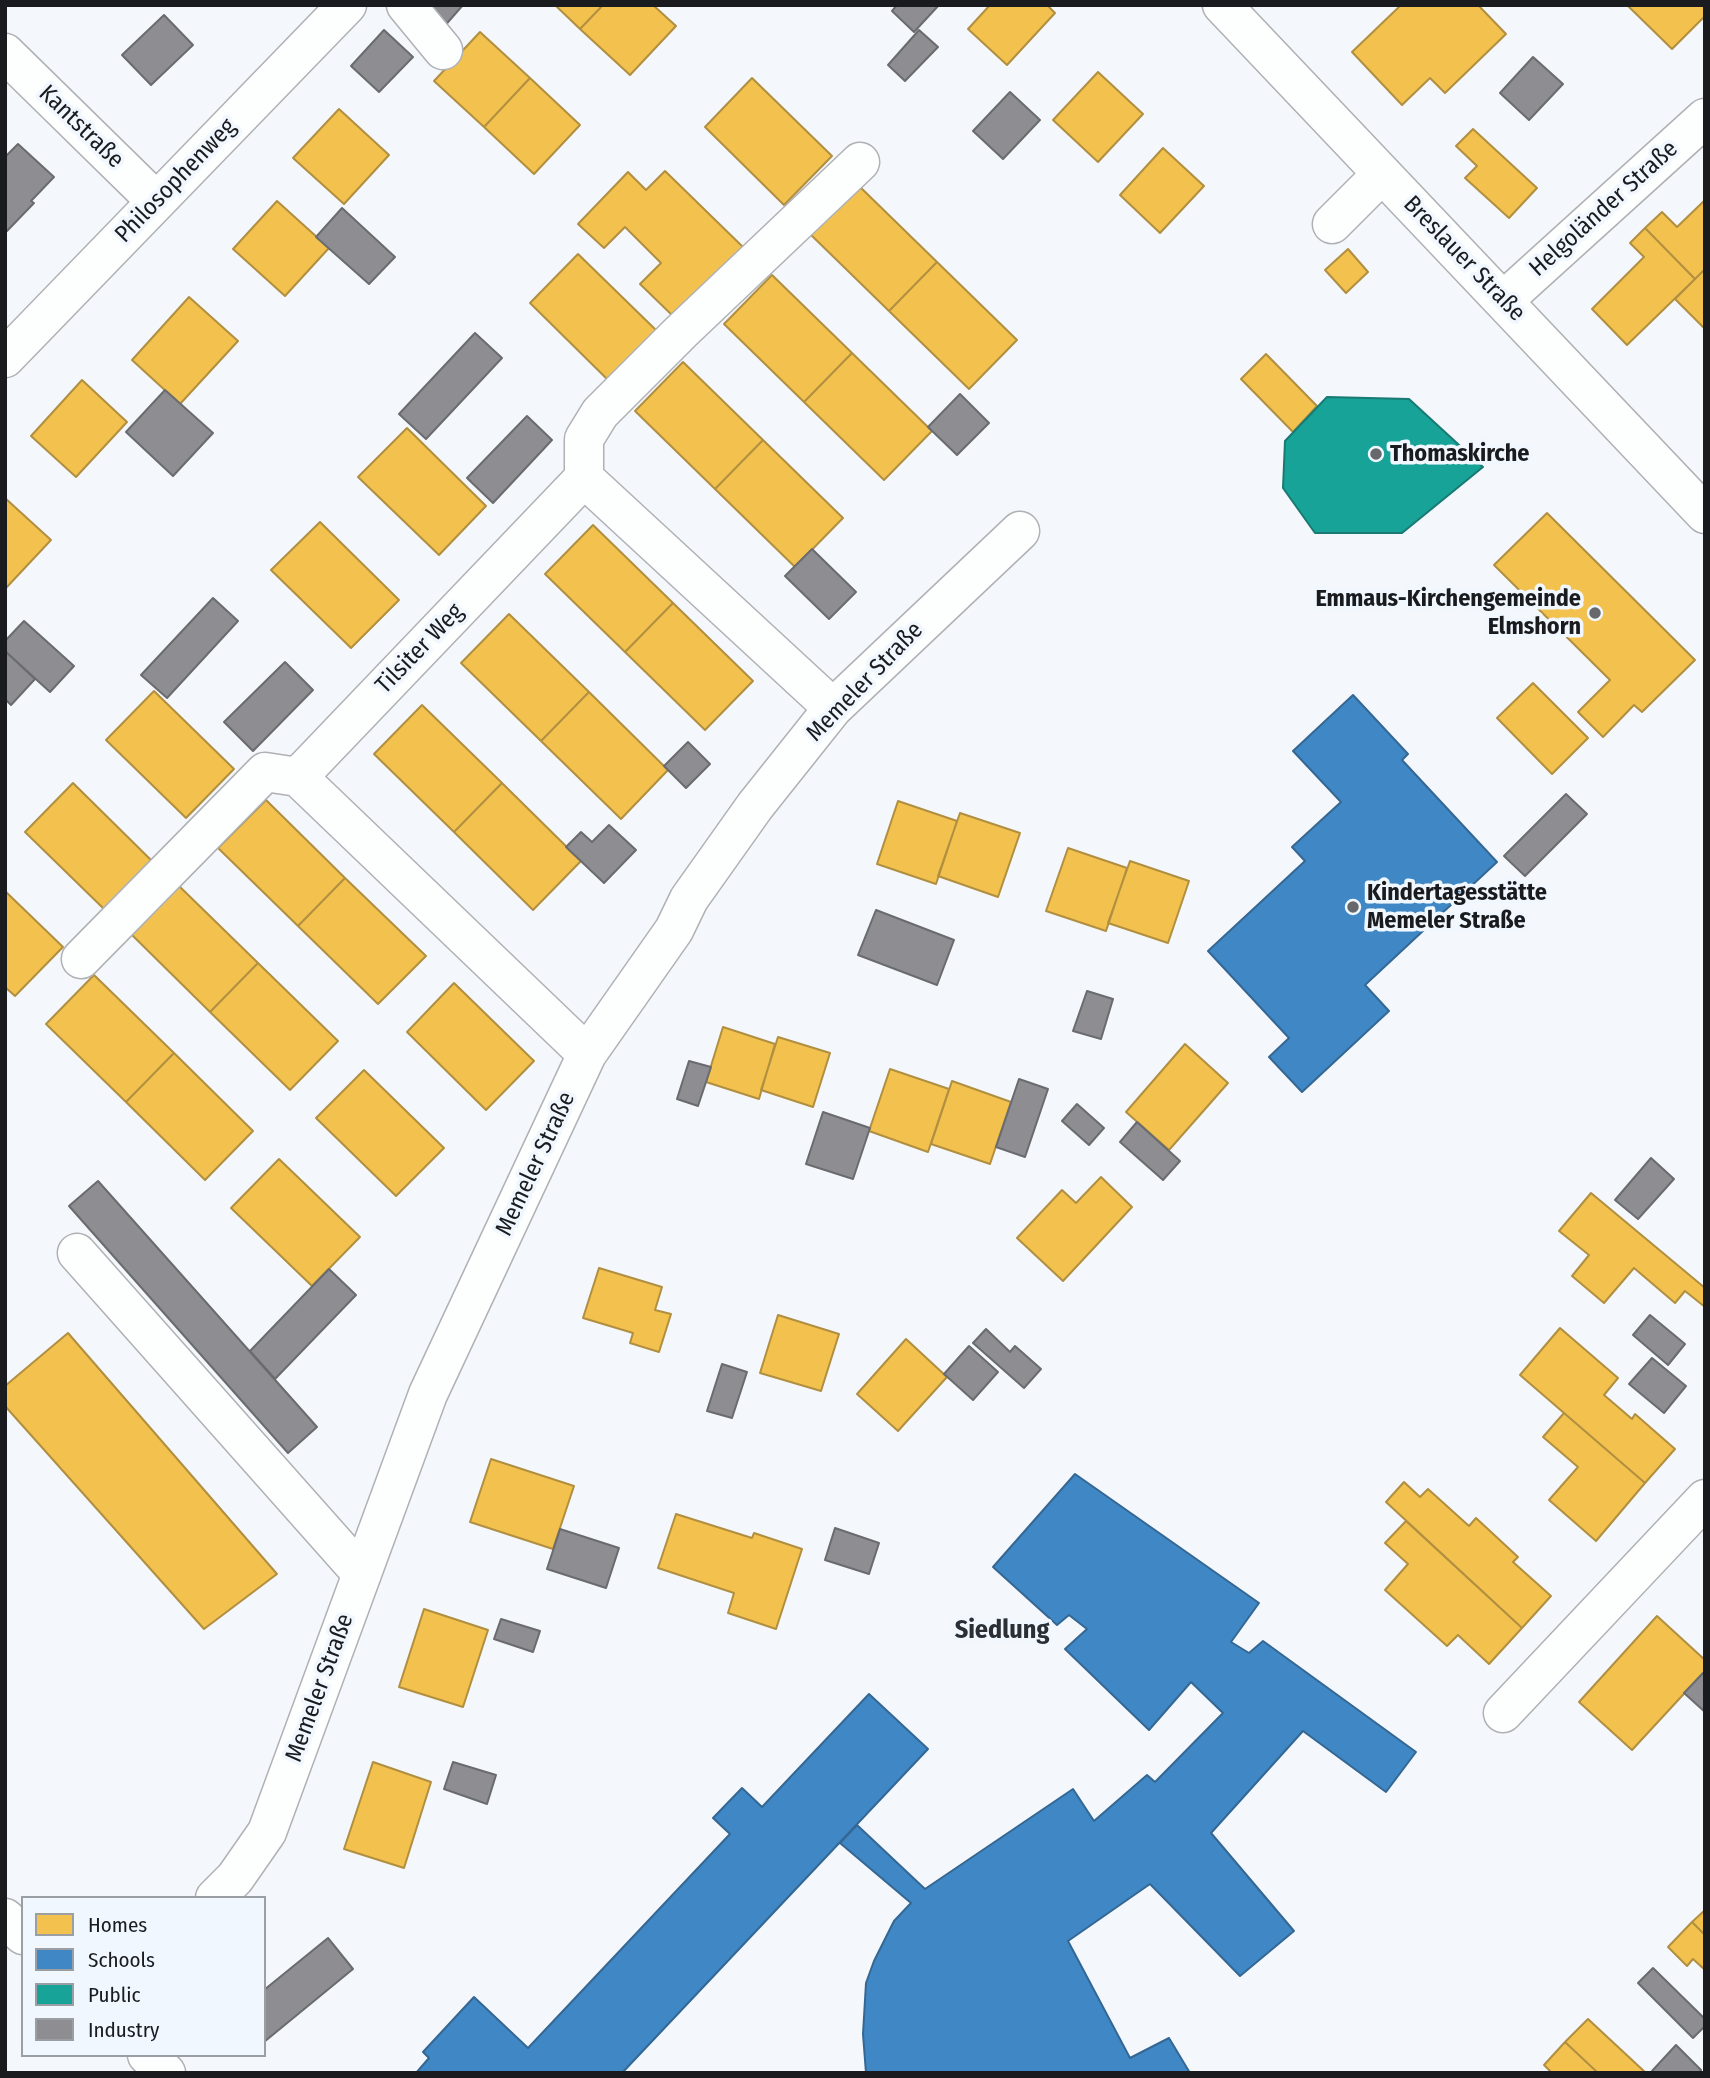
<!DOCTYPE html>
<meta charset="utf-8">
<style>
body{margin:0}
#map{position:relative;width:1710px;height:2078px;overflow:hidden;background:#f4f7fb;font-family:"Fira Sans Condensed",sans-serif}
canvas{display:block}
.frame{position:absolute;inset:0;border:7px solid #191b1e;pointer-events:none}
.legend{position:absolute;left:21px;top:1896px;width:245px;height:161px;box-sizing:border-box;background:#f1f7fe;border:2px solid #9b9fa4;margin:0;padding:9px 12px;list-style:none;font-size:21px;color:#191b1e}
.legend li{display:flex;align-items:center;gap:14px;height:35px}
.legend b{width:35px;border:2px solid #9b9fa4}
</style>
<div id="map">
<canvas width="1710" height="2078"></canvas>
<div class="frame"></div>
<ul class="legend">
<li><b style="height:19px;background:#f2c14e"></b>Homes</li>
<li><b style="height:19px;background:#3f88c5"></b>Schools</li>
<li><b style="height:19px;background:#17a398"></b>Public</li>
<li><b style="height:19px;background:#8d8d92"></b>Industry</li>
</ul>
</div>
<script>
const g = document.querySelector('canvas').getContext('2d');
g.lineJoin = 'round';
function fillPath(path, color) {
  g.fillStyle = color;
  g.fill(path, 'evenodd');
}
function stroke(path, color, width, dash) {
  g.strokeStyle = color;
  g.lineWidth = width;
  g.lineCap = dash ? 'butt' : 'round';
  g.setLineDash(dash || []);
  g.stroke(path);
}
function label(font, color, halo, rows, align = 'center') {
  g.font = font + ' "Fira Sans Condensed",sans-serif';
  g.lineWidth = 7;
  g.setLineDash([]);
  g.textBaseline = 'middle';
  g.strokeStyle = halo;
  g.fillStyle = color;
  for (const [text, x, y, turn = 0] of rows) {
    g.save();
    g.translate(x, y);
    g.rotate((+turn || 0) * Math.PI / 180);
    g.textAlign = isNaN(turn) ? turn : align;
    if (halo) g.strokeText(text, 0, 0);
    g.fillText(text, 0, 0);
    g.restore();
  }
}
const homes = new Path2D(`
 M555,5h48l-23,24z
 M603,5h50l23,21 -46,49 -50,-46z
 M990,5h57l8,8 -48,52 -39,-36z
 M1401,5h77l28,29 -61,59 -15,-15 -28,27 -50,-53z
 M1627,5h78v11l-33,33z
 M480,32l50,46 -46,49 -50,-46z
 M1098,72l45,42 -45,48 -45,-42z
 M530,78l50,47 -46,49 -50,-47z
 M752,78l80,78 -48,49 -79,-78z
 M339,109l50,46 -45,49 -51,-46z
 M1473,129l64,59 -28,30 -44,-40 12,-12 -21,-20z
 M1163,148l41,38 -44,47 -40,-38z
 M665,171l80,78 -69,70 -36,-35 21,-21 -36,-36 -21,21 -26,-24 50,-52 18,18z
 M857,184l80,78 -48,49 -80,-78z
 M1705,200v69l-10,10 -50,-51 17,-16 15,15z
 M277,201l52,47 -44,48 -52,-47z
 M1645,228l50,51 -68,66 -35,-36 52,-52 -14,-14z
 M1348,249l20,23 -22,21 -21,-23z
 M578,254l80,78 -49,49 -79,-78z
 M937,262l80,78 -48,49 -80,-78z
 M1705,269v60l-30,-30z
 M772,275l80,78 -48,49 -80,-78z
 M189,297l49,44 -58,63 -48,-44z
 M852,353l80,78 -48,49 -80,-78z
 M1266,354l51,52 -24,26 -52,-53z
 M683,362l80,78 -48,49 -80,-78z
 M82,380l45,42 -51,55 -45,-41z
 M407,428l79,78 -47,49 -81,-78z
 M763,440l80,78 -48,49 -80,-78z
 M5,498l46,42 -45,48 -1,-1z
 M1547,513l148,147 -53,52 -8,-7 -31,32 -25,-25 32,-32 -116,-115z
 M320,522l79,78 -48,48 -80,-78z
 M593,525l80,78 -48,49 -80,-78z
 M673,603l80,78 -48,49 -80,-78z
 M509,614l80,78 -48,49 -80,-78z
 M1533,683l55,55 -36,36 -55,-56z
 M154,691l80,78 -48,49 -80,-78z
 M589,692l79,78 -47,49 -80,-78z
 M422,705l80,78 -48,49 -80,-78z
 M73,783l80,79 -48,48 -80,-78z
 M502,783l79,78 -48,49 -79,-78z
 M266,800l79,78 -47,48 -80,-78z
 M898,801l59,20 -21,63 -59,-20z
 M960,813l60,20 -22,64 -60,-21z
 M1068,848l59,20 -21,63 -60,-20z
 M1130,861l59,20 -21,62 -60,-20z
 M345,878l81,78 -48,48 -80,-78z
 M178,885l80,78 -48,49 -79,-78z
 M5,891l58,56 -48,49 -10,-9z
 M258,963l80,78 -48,49 -80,-78z
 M94,975l80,78 -48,49 -80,-78z
 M454,983l80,78 -48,49 -79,-78z
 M723,1027l52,17 -16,55 -53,-17z
 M778,1037l52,16 -17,54 -52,-17z
 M1185,1044l43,39 -59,67 -43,-38z
 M174,1053l79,78 -48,49 -79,-78z
 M890,1069l59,20 -21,63 -59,-21z
 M364,1070l80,78 -48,48 -80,-78z
 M952,1081l59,21 -21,62 -59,-20z
 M279,1159l81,78 -48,49 -81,-78z
 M1101,1177l31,30 -69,74 -46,-43 45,-48 14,13z
 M1591,1193l114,95v19l-20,-16 -10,12 -41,-35 -30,35 -32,-27 17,-21 -30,-24z
 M599,1268l63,19 -7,23 16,4 -12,38 -29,-9 3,-10 -50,-15z
 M778,1315l61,19 -18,57 -61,-18z
 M1560,1328l58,50 -14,17 28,24 3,-5 40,35 -30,34 -125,-108z
 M68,1333l209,241 -73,55 -199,-223v-20z
 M906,1339l41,38 -49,54 -41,-37z
 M1564,1413l81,70 -49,58 -47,-41 29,-33 -35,-30z
 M491,1459l83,27 -21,63 -83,-27z
 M1404,1482l16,15 8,-8 41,37 7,-8 42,39 -5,5 38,34 -29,32 -136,-126z
 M676,1514l76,24 2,-5 48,16 -26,80 -48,-16 6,-20 -76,-25z
 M1406,1521l116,107 -33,36 -31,-29 -11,11 -62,-56 23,-26 -23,-21z
 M424,1609l64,21 -25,77 -64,-20z
 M1657,1616l48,44v11l-73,79 -53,-48z
 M373,1762l58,20 -27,86 -60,-19z
 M1705,1910v25l-13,-13z
 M1692,1922l13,13v35l-12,-11 -6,7 -19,-19z
 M1588,2019l58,54h-48l-33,-31z
 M1565,2042l33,31h-46l-8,-8z`);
fillPath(homes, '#f2c14e');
stroke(homes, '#b18f40', 2);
const schools = new Path2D(`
 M1353,695l55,59 -6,6 95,102 -132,123 24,26 -87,81 -33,-35 20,-19 -81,-87 97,-90 -13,-14 49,-45 -48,-51z
 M1075,1474l184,129 -28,39 18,11 14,-12 153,111 -30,40 -83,-61 -92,102 83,98 -54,45 -90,-92 -82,57 62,117 39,-20 21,35h-324l-3,-39 3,-51 8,-22 20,-40 17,-18 -71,-60 17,-18 68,64 148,-100 21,32 53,-46 8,7 68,-69 -32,-31 -42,48 -84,-81 22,-20 -18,-14 -12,10 -64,-58z
 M869,1694l59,55 -306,324h-206l13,-15 -6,-6 51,-55 54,51 202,-214 -17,-16 29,-30 20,19z`);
fillPath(schools, '#3f88c5');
stroke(schools, '#346793', 2);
const public = new Path2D(`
 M1327,397l82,2 74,68 -81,66h-87l-32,-45 2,-47z`);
fillPath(public, '#17a398');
stroke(public, '#187a73', 2);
const industry = new Path2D(`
 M417,5h46l-21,24z
 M897,5h42l-25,27 -22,-21z
 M164,15l29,30 -42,40 -29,-30z
 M384,30l29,27 -34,35 -28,-26z
 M919,30l19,17 -33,34 -17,-16z
 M1533,57l30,27 -34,36 -29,-27z
 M1010,92l30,28 -37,39 -30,-28z
 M18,144l36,33 -23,24 3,2 -27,28 -2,-2v-72z
 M342,208l53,49 -26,27 -53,-47z
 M475,333l27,25 -76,81 -27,-25z
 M165,390l48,43 -40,43 -47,-44z
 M960,394l29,29 -32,32 -29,-28z
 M527,416l25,24 -59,63 -26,-25z
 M812,549l44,43 -27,27 -44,-43z
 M213,598l25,23 -71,77 -26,-23z
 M24,621l50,45 -24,26 -45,-41v-10z
 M5,651l30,28 -24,26 -6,-6z
 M285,662l28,28 -60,61 -29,-29z
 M688,742l22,22 -24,24 -22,-22z
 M1566,794l21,20 -62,62 -21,-20z
 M609,825l27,25 -32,33 -38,-36 15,-15 11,10z
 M876,910l78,30 -17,45 -79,-30z
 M1087,991l26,8 -12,40 -28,-8z
 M689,1061l22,6 -13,39 -21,-7z
 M1019,1079l29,10 -23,68 -29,-10z
 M1077,1104l27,24 -15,17 -27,-24z
 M823,1112l47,16 -17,51 -47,-15z
 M1137,1122l43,39 -17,19 -43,-38z
 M1651,1158l23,21 -36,40 -23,-19z
 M98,1181l219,246 -29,26 -219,-247z
 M329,1269l27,26 -81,84 -25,-28z
 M1650,1315l35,29 -17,21 -35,-30z
 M986,1329l24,23 5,-6 26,23 -17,19 -51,-45z
 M969,1346l29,26 -25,28 -29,-26z
 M1652,1358l34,28 -22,27 -35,-29z
 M722,1364l25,8 -15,46 -25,-7z
 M835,1528l44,15 -10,31 -44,-14z
 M560,1529l59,19 -13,40 -59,-19z
 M501,1619l39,12 -7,21 -39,-13z
 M1705,1671v41l-21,-19z
 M453,1762l43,13 -9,29 -43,-15z
 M328,1938l25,31 -89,73v-52z
 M1653,1968l52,51v7l-12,12 -55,-55z
 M1676,2045l25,25 -2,3h-45l-2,-2z`);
fillPath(industry, '#8d8d92');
stroke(industry, '#6a6b6f', 2);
const minor = new Path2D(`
 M406,5l37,45
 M1222,5l483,509
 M5,53l151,148
 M1332,224l50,-50
 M1503,301l202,-183
 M5,358l342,-353
 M584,478v-39l16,-26 81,-81 179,-170
 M81,959l184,-187 33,5
 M587,1054l-289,-277 286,-299 249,230
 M77,1253l285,321
 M1503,1713l202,-214
 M215,1898l20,-20 32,-46 161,-438 159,-340 87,-124 15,-31 66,-93 78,-98 187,-177
 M5,1918l18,17
 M147,2055l19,18`);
stroke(minor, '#afb1b4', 41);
stroke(minor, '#fdfefe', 38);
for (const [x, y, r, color] of [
 [1376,454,7,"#66686b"],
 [1595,613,7,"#66686b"],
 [1353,907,7,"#66686b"]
]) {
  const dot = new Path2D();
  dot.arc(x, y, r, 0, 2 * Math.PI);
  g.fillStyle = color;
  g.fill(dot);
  stroke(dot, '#f1f7fe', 2.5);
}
label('24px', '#191b1e', '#f1f7fe', [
 ["Kantstraße",81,127,44],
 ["Philosophenweg",176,181,-46],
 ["Helgoländer Straße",1604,209,-42],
 ["Breslauer Straße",1464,259,46],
 ["Tilsiter Weg",420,649,-46],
 ["Memeler Straße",865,682,-46],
 ["Memeler Straße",536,1164,-65],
 ["Memeler Straße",320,1688,-70]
]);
label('bold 24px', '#191b1e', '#f1f7fe', [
 ["Thomaskirche",1390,454],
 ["Emmaus-Kirchengemeinde",1581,599,"right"],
 ["Elmshorn",1581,627,"right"],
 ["Kindertagesstätte",1367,893],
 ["Memeler Straße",1367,921]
], 'left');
label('bold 26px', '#2b2f34', '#f1f7fe', [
 ["Siedlung",1002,1631]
]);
</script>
